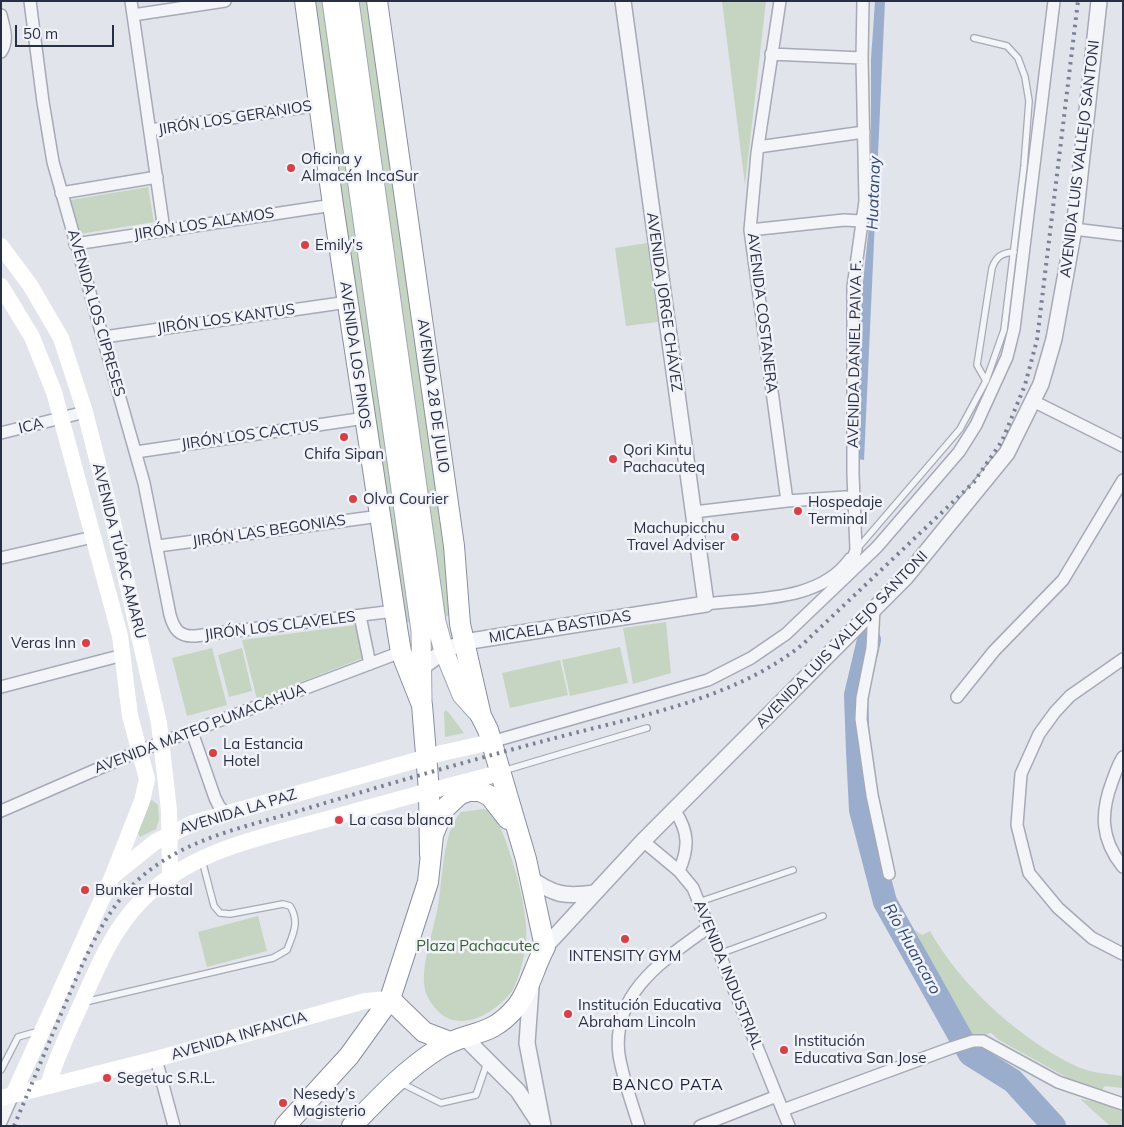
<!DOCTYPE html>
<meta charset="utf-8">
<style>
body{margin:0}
#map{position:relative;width:1124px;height:1127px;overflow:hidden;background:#e1e4eb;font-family:Mulish,sans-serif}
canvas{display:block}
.frame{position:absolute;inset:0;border:2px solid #282f44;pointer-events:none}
.scale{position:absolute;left:15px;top:25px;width:99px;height:22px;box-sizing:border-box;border:2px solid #282f44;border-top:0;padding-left:6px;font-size:15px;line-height:18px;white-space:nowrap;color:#282f44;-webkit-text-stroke:4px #f1f3f8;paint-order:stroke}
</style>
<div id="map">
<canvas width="1124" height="1127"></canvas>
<div class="frame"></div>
<div class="scale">50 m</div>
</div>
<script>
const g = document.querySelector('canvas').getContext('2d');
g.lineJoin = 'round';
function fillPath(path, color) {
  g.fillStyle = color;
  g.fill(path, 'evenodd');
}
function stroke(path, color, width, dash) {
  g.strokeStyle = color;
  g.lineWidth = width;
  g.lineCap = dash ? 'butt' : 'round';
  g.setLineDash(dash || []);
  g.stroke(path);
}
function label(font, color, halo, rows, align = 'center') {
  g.font = font + ' Mulish,sans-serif';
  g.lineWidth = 5;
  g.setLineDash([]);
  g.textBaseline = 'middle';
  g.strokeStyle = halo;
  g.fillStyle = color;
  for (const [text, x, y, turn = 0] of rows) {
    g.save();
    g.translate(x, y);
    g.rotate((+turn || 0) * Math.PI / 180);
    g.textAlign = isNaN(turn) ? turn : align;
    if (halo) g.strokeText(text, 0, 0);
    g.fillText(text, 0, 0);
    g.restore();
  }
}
fillPath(new Path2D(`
 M313,1h14l87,621h-13z
 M354,1h16l88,614 -18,2z
 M722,1h44l-21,184z
 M148,187l6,35 -74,12 -10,-34z
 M647,243l11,79 -32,4 -11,-78z
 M666,622l5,51 -38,11 -10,-56z
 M356,625l7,33 -106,41 -15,-59z
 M620,647l8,36 -58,13 -8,-36z
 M212,648l15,57 -40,11 -15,-58z
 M242,648l10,43 -23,6 -11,-42z
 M560,660l8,35 -58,13 -8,-35z
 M446,710l3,3 15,20 -19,4 -1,-25z
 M152,800l6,5 1,15 -3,9 -16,8 -3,-6 12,-29z
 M484,809l9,3c16,29 40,107 32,139 -2,11 -7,30 -13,40 -17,23 -54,44 -76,18 -5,-6 -10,-13 -11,-20 -5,-22 9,-60 13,-83 5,-28 4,-73 23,-94z
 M258,916l9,35 -60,16 -9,-35z
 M915,930l7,5 8,-4c31,55 90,109 148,136 14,6 30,7 45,9v12l-18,-2 -4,5 -28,-10 -74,-41 -8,-7 -22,6z
 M1080,1099l22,4 21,9v14h-13z`), '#c5d5c2');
fillPath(new Path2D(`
 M875,1h10l-21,459 -7,-1 5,-167 9,-85v-148z`), '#9aadcd');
stroke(new Path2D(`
 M869,640l-13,55 2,56 3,59 24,92 85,152 43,27 41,45`), '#9aadcd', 24);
const service = new Path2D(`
 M986,381l-9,-16 15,-97c4,-11 9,-15 22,-16
 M857,549l103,-120 26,-48 18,-51 20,-164 5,-65 -4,-24 -7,-19 -11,-12 -33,-8
 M503,771l144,-43
 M699,902l94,-32
 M719,954l104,-38
 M85,1002l188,-44 14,-8c6,-16 13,-28 3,-44l-7,-2 -53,10 -10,-1 -6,-7 -12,-46
 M1,1070l17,-33 21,-6
 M401,1083l40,20 35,-8 11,-32`);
const minor = new Path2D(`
 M30,1l13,101 10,60 91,321 26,132c4,14 9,22 25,21l199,-25
 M131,1l33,229
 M1,15c3,13 8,25 0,37
 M133,15l92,-14
 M771,54l91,4
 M150,130l169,-25
 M758,147l106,-15
 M61,193l96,-16
 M1074,229l49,6
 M750,230l94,-10 17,1
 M75,244l258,-39
 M104,337l244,-35
 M1033,401l90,45
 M1,433l84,-21
 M136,452l229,-34
 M787,501l58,-4 9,1
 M694,512l93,-11 -37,-271 7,-77 23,-152
 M158,546l222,-30
 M1,558l92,-21
 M847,573l9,-23 -3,-76v-187l12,-86 -3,-143 1,-57
 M706,604c47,-6 114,-2 144,-45
 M874,608l-2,40 -10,50 -1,21 11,76 17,79
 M360,616l10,48
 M1123,659l-53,37 -15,16 -16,22 -18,40 -4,51 12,48 29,35 34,30 31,16
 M1,687l122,-32
 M957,697l37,-46 69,-71 60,-100
 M192,732l23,66 4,8 7,8
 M491,742l217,-62 43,-22 35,-24 91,-87 82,-95 17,-27 31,-68 7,-28 40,-328
 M1123,757c-5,7 -8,17 -11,25 -12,32 -11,58 11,85
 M1,811l138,-60 262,-99
 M675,811c14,21 14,37 4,60
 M643,841l36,30 14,17 96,238
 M156,1059l18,67
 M783,1110l168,-62 22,-7h10l75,41 65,22
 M1,1122l12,-27
 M639,1126c-7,-23 -16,-47 -20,-71 -8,-63 46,-96 90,-128
 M700,1126l77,-30`);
const tertiary = new Path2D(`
 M421,668l23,-17 20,-9 242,-38 -83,-603
 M530,878c24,17 35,19 64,15
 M545,947l98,-106 262,-263 102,-125 34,-69 13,-45 20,-110 25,-228
 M531,987l-4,56 16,83
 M465,1038l53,53 21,32`);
const primary = new Path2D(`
 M332,1l89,630 1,70
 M349,1l87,621 8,29 18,44 19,21`);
const trunk = new Path2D(`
 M305,1l28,204 65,429 3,18 21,53 7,86 1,64
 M390,999l34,33 26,10
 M285,1126l64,-70 41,-57 38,-117 5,-47 10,-25 17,-16 9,-3h11l10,5 18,23
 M352,1126c27,-28 53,-56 86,-77 31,-20 51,-9 79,-43 12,-15 18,-41 28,-59l-19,-88 -38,-129 -7,-14 -21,-92 -6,-78 -77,-545`);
stroke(service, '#a6aab6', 8);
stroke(minor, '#a6aab6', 14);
stroke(tertiary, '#a6aab6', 18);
stroke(primary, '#a0a7b7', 21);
stroke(trunk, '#888fa2', 22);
stroke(service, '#f4f5f9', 5.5);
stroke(minor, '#f4f5f9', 11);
stroke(tertiary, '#f4f5f9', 15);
stroke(new Path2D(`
 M1,246l29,39 31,53 24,74 28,110 46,201 10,87 1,66
 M1,286l31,51 22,55 66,244 10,80 17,63 -5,22 -30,76 -99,218
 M114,875l41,-33 38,-19 249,-70 49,-11
 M48,1086c7,-27 22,-57 34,-84 16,-36 30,-71 58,-100 51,-53 124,-65 191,-84 56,-16 112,-31 168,-45
 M1,1098l155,-39 209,-58 25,-2`), '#fff', 16);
stroke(primary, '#fff', 19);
stroke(trunk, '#fff', 20);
stroke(new Path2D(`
 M14,1126c17,-40 33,-79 50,-119 17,-40 35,-85 64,-117 43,-47 105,-60 164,-77 82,-25 165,-49 248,-71 87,-24 192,-40 263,-98l171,-162 28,-41 23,-56 12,-45 41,-339`), '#7a8195', 4, [2.5, 5]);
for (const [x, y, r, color] of [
 [291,168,5,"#d64046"],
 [305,245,5,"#d64046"],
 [344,437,5,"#d64046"],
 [613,459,5,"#d64046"],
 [353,499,5,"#d64046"],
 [798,511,5,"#d64046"],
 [735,537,5,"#d64046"],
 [86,643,5,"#d64046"],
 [213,753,5,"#d64046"],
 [339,820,5,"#d64046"],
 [85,890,5,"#d64046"],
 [625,939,5,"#d64046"],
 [568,1014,5,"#d64046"],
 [784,1050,5,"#d64046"],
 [107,1078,5,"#d64046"],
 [283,1103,5,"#d64046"]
]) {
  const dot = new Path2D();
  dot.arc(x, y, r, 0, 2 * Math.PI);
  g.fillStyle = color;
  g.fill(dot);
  stroke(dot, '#f1f3f8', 2);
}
label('15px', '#282f44', '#f1f3f8', [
 ["JIRÓN LOS GERANIOS",235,118,-9],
 ["AVENIDA LUIS VALLEJO SANTONI",1080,159,-83],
 ["JIRÓN LOS ALAMOS",204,224,-9],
 ["AVENIDA JORGE CHÁVEZ",664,302,82],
 ["AVENIDA LOS CIPRESES",96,313,74],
 ["AVENIDA COSTANERA",762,313,83],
 ["JIRÓN LOS KANTUS",226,319,-8],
 ["AVENIDA DANIEL PAIVA F.",855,354,-89],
 ["AVENIDA LOS PINOS",355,355,82],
 ["AVENIDA 28 DE JULIO",433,396,82],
 ["ICA",31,426,-14],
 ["JIRÓN LOS CACTUS",250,435,-8],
 ["JIRÓN LAS BEGONIAS",269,531,-8],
 ["AVENIDA TÚPAC AMARU",119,551,76],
 ["JIRÓN LOS CLAVELES",280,626,-7],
 ["MICAELA BASTIDAS",560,627,-9],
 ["AVENIDA LUIS VALLEJO SANTONI",842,640,-46],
 ["AVENIDA MATEO PUMACAHUA",200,729,-21],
 ["AVENIDA LA PAZ",238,812,-17],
 ["AVENIDA INDUSTRIAL",728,975,68],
 ["AVENIDA INFANCIA",239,1036,-16]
]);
label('15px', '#282f44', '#f1f3f8', [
 ["Oficina y",301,159],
 ["Almacén IncaSur",301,176],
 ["Emily's",315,245],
 ["Qori Kintu",623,450],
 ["Pachacuteq",623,467],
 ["Chifa Sipan",344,454,"center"],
 ["Olva Courier",363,499],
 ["Hospedaje",808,502],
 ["Terminal",808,519],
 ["Machupicchu",725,528,"right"],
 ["Travel Adviser",725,545,"right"],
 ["Veras Inn",76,643,"right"],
 ["La Estancia",223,744],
 ["Hotel",223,761],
 ["La casa blanca",349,820],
 ["Bunker Hostal",95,890],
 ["INTENSITY GYM",625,956,"center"],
 ["Institución Educativa",578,1005],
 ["Abraham Lincoln",578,1022],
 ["Institución",794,1041],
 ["Educativa San Jose",794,1058],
 ["Segetuc S.R.L.",117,1078],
 ["Nesedy’s",293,1094],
 ["Magisterio",293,1111]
], 'left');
label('15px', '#386035', '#f1f3f8', [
 ["Plaza Pachacutec",478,946]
]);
label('italic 16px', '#30497a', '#f1f3f8', [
 ["Huatanay",874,193,-88],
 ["Río Huancaro",912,949,61]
]);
g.letterSpacing = '1px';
label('16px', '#1b2135', '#f1f3f8', [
 ["BANCO PATA",668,1085]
]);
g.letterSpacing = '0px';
</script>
